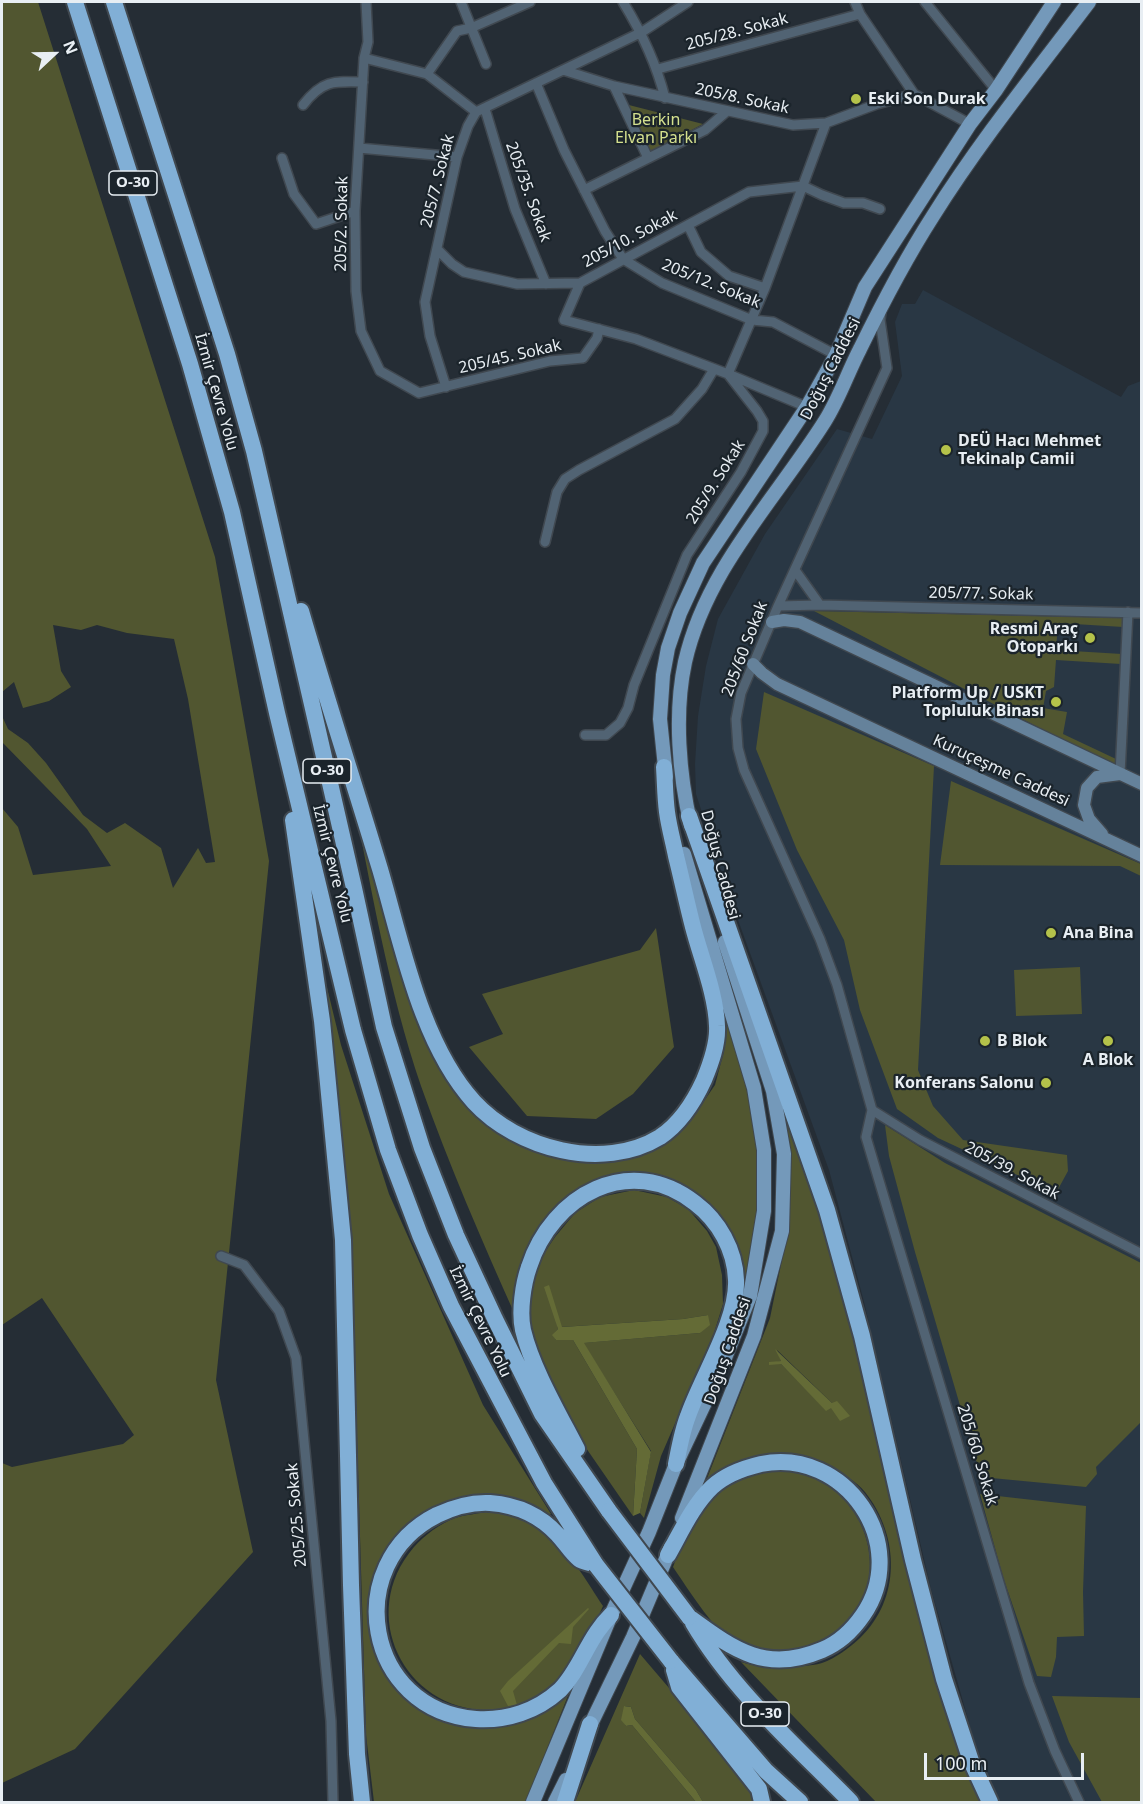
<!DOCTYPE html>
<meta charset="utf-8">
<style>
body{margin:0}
#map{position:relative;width:1143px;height:1804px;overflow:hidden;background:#252d35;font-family:"Noto Sans",sans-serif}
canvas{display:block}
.frame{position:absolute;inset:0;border:3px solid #e8eef3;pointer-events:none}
.north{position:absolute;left:24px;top:24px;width:60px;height:60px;-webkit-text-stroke:4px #1b242b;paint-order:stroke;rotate:68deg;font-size:16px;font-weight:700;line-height:24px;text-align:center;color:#e8eef3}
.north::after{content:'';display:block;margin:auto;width:21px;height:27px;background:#e8eef3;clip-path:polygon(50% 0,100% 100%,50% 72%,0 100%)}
.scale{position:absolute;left:924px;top:1753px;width:160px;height:27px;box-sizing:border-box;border:3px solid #e8eef3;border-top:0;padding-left:8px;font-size:18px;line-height:21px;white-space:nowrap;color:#e8eef3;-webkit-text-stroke:4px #1b242b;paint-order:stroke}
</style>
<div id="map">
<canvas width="1143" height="1804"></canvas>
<div class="frame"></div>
<div class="north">N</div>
<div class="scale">100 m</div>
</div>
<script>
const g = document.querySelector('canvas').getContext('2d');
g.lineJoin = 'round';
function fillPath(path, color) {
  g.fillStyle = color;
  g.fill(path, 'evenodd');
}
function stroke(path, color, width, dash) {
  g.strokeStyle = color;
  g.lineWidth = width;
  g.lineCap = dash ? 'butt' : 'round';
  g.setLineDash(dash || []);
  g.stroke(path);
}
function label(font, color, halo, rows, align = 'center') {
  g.font = font + ' "Noto Sans",sans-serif';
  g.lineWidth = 4.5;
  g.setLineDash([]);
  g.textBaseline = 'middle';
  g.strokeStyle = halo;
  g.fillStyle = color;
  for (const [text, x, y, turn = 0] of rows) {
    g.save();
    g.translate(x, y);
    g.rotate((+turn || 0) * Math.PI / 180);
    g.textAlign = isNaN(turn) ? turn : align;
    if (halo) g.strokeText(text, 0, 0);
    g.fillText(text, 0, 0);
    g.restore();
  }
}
fillPath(new Path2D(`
 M923,290l198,107 7,-11 13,-5v1421h-141l-11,-21 -17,-48 -41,-144 -67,-287 -35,-132 -99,-272 -34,-104 -1,-30 3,-48 8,-50 12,-47 47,-85 72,-105 35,10 30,-63 -7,-54 7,-18h13z`), '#293744');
fillPath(new Path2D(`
 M2,2h36l177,555 54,304 -53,519 37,172 -178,197 -73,34v-320l10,4 111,-23 11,-9 -92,-137 -40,27v-517l16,19 15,48 78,-9 -24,-37 -85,-87v-26l6,13 20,14 18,20 37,52 24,18 18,-10 36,25 12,40 25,-40 8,15 9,-1 -27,-163 -14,-60 -47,-6 -30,-8 -16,5 -28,-5 8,46 10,16 -22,14 -26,7 -9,-26 -12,10z
 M625,104l78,20 -55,29z
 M814,611l310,7 -1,9 -65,-4 -2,27 66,4 -1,10 -65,-4 -2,27 -8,4 -3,17 24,4 -4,22 53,25 -1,8z
 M764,692l170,74 -16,304 15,36 30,34 104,15 1,16 -12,22 -118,-55 -41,-29 -37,-99 -16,-70 -47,-90 -41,-101z
 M951,781l190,83v12l-21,-10 -180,-1z
 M351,786l94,287 80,73 129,1 37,-27 24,-35 9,-34 1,-41 33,121 -2,91 -6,53 -7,18c-9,-56 -14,-89 -72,-111 -11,-4 -39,-9 -50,-6 -18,7 -46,25 -65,35l-40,106c-34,-76 -67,-152 -95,-231 -33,-97 -50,-199 -70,-300z
 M656,928l18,119 -41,47 -37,25 -69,-3 -58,-69 34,-13 -21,-40 158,-44z
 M1080,967l2,47 -66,2 -2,-46z
 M323,971l18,74 48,149 94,211 68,109 -4,2 -11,-9 -19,-7 -95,18 -48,88 31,85 79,35 87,-38 -45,114h-152l-8,-67 -15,-497 -17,-183z
 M780,1091l16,42 58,190 61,274 23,92 46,113h-108l-135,-140c25,7 37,7 63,4 5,-1 12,-1 18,-3 14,-5 27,-15 38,-25 41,-39 40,-102 5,-146 -9,-11 -24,-19 -37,-26 -22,-11 -51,-15 -76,-6 -16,5 -33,18 -48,26l66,-168 18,-88zM777,1350l55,53 -6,7 -45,-46h-12l12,-3z
 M885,1125l60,38 196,100v159l-45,45 1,7 -11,13 -105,-10 -66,-225 -26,-96z
 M634,1190l33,7 21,12 19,22 9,16 6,28 1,29 -9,29 -53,123 -17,62 -4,-5 11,-62 -68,-108 117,-10 8,-18 -25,4 -122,8 -13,-42 10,44 -5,6 3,5h17l64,109 -4,67 -58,-84 -34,-69 -11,-43 1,-35 10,-27 14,-21 20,-24 25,-16z
 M773,1470c10,1 22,0 32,4 51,16 78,75 59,125 -19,47 -78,68 -123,48 -24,-11 -53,-58 -68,-80 14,-36 32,-71 67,-89 10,-5 23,-6 33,-8z
 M980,1494l106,12 -3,86 1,44 -27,1 -1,20 -5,20 -14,-1 -34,-99z
 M486,1512c63,3 86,46 117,94 -12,28 -29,58 -50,82 -10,11 -30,17 -45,20 -94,18 -157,-88 -94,-161 11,-12 25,-23 41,-29 9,-3 21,-4 31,-6z
 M640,1654l105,123 12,25h-54l-7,-12 -61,-71 -4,-12 -6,-1 -3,14 4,6 6,-1 64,77h-121z
 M1052,1696l89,2v104h-39l-33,-60z`), '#515630');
fillPath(new Path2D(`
 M549,1285l13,42 121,-8 25,-4 2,10 -10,8 -116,10 67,109 -11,61 -7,3 4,-67 -64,-109h-17l-4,-5 6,-6 -14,-42z
 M775,1349l57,54 5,-2 13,15 -10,5 -9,-13 -5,3 -45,-47 -12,1v-3l12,-1z
 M588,1608l1,1 -16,18 -2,17 -12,-1 -46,48 4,14 -9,1 -8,-15 8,-10z
 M624,1706l7,1 4,12 61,71 7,12h-7l-64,-77 -6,1 -5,-6z`), '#646b36');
const street = new Path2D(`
 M366,2l2,40 -4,16 -9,153 1,80 5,40 19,40 39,22 131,-32 33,-3 14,-20 2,-9
 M461,2l25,62
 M623,2c19,31 33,60 42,96
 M855,2l5,12 54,80 56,30
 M925,2l71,88
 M364,58l63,16 49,38
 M658,69l202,-55
 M563,70l51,16 179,39 33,-2 51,-19 37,-10
 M427,74l30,-43 14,-3 59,-26
 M536,83l28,67 41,81 18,28 39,24 90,37 21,2 63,33
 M614,86l34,72
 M303,105c19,-25 31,-24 60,-23
 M485,109l30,100 31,75
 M359,148l98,9
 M282,158l12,36 22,30 39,-13
 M803,186l19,9 22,8h19l17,6
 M584,190l121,-60 21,-18
 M688,225l13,27 28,24 36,12
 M437,249l15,15 12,8 53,12 63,-1 169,-91 54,-6
 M580,283l-16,37 72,19 92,35 79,33
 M881,312l-1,8 7,48 -109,238 -37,87 -5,26 2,29 6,22 76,169 17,46 35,125 -6,27 163,546 26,68 24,51
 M446,387l-16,-51 -5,-34 32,-145 11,-31 8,-14 166,-80 46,-30
 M545,542l12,-50 8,-13 14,-9 96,-51 27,-30 12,-20
 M795,570l25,35
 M778,606l42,-1 322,8
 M585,735h21l14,-12 8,-15 6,-23 53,-130 54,-83 22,-41v-10l-6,-10 -29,-37 37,-86 61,-165
 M1120,774l8,-162
 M872,1110l48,30 222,114
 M221,1256l23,9 35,46 17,47 35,363 2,81`);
const secondary = new Path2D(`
 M772,622l12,-2 16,2 342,162
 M753,664l9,9 15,11 365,172
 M1102,834l-13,-15 -5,-14 3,-17 10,-11 23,-3`);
const primary = new Path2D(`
 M666,777l-6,-58 3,-44 5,-27 12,-35 23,-50 104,-156 29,-52 29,-68 105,-163 26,-34 58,-88
 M691,826c-12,-51 -17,-113 -6,-164 21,-93 91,-163 140,-241 14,-22 23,-49 35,-72 22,-45 46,-91 73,-133 47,-75 103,-144 156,-214
 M682,1518l72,-182 28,-105 2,-77 -11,-63 -48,-149
 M587,1732l46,-95 38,-90
 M533,1802l78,-187 38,-83 27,-68 42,-89 32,-79 14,-85v-61l-10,-62 -70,-234
 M555,1802l11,-22`);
const highway = new Path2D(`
 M75,2l115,362 42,148 45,201 76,317 35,120 32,85 31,71 93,177 52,82
 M114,2l113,352 27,97 100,437 30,139 38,121 34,87 39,84 47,95 67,97
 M301,611c25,86 53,172 79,258 22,75 41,175 94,233 43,47 129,70 186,35 21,-14 34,-35 44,-57 7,-17 14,-36 13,-54 -1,-32 -16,-68 -24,-99 -6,-23 -11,-47 -17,-71 -3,-15 -7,-29 -9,-44 -2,-15 -2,-30 -3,-45
 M689,816l138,394 35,126 51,224 31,119 27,82 19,41
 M293,820l29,201 21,219 8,345 6,169 5,48
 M577,1449c-18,-35 -45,-81 -54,-119 -4,-18 0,-46 6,-63 23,-72 101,-115 166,-64 24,18 40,47 41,77 2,40 -35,98 -48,136 -6,15 -9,33 -12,48
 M668,1555c13,-23 25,-50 44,-68 14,-13 32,-19 49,-23 84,-17 151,80 102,151 -11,16 -24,28 -41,35 -57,24 -89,-1 -133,-33
 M596,1565c-5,-2 -13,-3 -17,-6 -8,-6 -14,-17 -21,-24 -18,-20 -42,-30 -68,-32 -18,-1 -36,4 -53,12 -97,49 -72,196 39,204 31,2 61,-8 84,-29 16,-16 24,-39 37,-58 4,-6 9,-12 14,-17
 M693,1623c40,68 103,123 158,179
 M671,1661l95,110 34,31
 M674,1670l5,17 80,102 3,13
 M565,1802l25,-78`);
stroke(street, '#404850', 12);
stroke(secondary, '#404850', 15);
stroke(primary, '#404850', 16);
stroke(highway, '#404850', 20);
stroke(street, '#516373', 9);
stroke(secondary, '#65829b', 12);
stroke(primary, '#7499ba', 14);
stroke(highway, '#81afd6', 16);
const highwayBridge = new Path2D(`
 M609,1511l80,106
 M596,1565l75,96`);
stroke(highwayBridge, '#404850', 20, []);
stroke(highwayBridge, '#81afd6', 16);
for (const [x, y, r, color] of [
 [856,99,6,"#b4c24a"],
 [946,450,6,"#b4c24a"],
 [1090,638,6,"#b4c24a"],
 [1056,702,6,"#b4c24a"],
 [1051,933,6,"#b4c24a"],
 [985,1041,6,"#b4c24a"],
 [1108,1041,6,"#b4c24a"],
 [1046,1083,6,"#b4c24a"]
]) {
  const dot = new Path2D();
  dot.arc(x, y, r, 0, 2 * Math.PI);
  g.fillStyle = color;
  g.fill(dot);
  stroke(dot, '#1b242b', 2);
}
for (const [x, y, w] of [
 [133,183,48],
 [327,771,48],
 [765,1714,48]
]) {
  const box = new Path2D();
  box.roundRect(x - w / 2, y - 12, w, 24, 4.5);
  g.fillStyle = '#1b242b';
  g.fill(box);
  stroke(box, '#e8eef3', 1.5);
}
label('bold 15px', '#e8eef3', null, [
 ["O-30",133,183],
 ["O-30",327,771],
 ["O-30",765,1714]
]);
label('16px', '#e8eef3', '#1b242b', [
 ["205/28. Sokak",737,32,-15],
 ["205/8. Sokak",742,99,12],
 ["205/7. Sokak",438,181,-76],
 ["205/35. Sokak",528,192,70],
 ["205/2. Sokak",342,224,-89],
 ["205/10. Sokak",630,239,-28],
 ["205/12. Sokak",711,284,22],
 ["205/45. Sokak",510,357,-13],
 ["Doğuş Caddesi",831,369,-63],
 ["İzmir Çevre Yolu",216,392,74],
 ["205/9. Sokak",716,482,-58],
 ["205/77. Sokak",981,594,1],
 ["205/60 Sokak",745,649,-69],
 ["Kuruçeşme Caddesi",1001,771,25],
 ["İzmir Çevre Yolu",332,864,76],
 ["Doğuş Caddesi",720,865,75],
 ["205/39. Sokak",1012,1171,28],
 ["İzmir Çevre Yolu",480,1322,64],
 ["Doğuş Caddesi",728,1351,-71],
 ["205/60. Sokak",977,1455,73],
 ["205/25. Sokak",297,1515,-95]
]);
label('bold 16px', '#e8eef3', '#1b242b', [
 ["Eski Son Durak",868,99],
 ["DEÜ Hacı Mehmet",958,441],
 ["Tekinalp Camii",958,459],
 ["Resmi Araç",1078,629,"right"],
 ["Otoparkı",1078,647,"right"],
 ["Platform Up / USKT",1044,693,"right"],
 ["Topluluk Binası",1044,711,"right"],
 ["Ana Bina",1063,933],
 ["B Blok",997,1041],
 ["A Blok",1108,1060,"center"],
 ["Konferans Salonu",1034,1083,"right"]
], 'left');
label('16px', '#d4e08e', '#1b242b', [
 ["Berkin",656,120],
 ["Elvan Parkı",656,138]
]);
</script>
